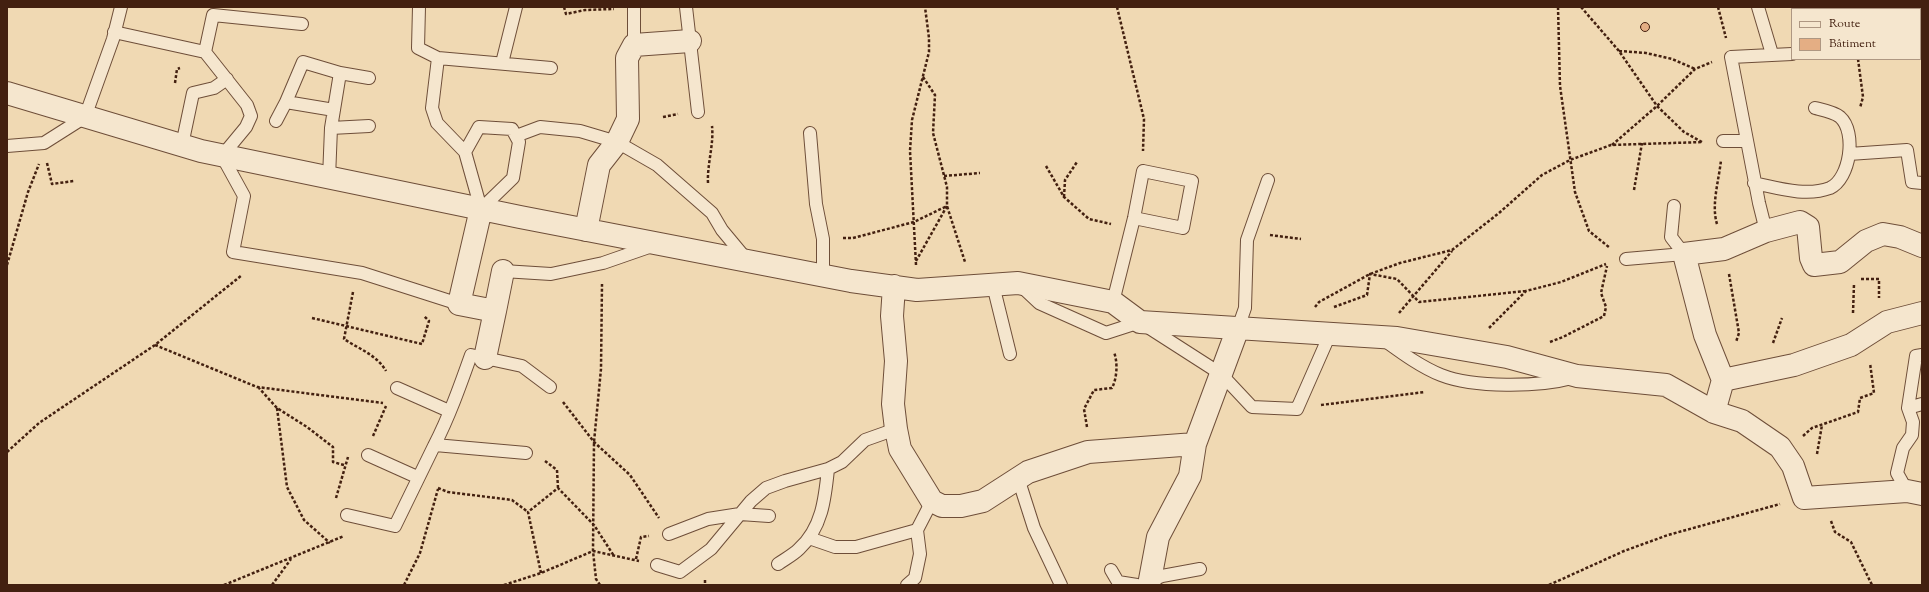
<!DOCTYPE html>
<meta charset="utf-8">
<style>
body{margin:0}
#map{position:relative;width:1929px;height:592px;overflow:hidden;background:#f0d9b3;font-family:"Sorts Mill Goudy",serif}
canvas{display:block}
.frame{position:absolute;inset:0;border:8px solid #432010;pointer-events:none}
.legend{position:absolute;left:1791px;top:8px;width:130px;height:52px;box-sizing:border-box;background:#f5e6ce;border:1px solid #ae9782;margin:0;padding:5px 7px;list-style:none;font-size:12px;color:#432010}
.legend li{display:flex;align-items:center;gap:8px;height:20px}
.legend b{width:20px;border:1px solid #ae9782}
</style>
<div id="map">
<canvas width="1929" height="592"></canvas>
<div class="frame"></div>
<ul class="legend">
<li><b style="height:5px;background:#f5e6ce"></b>Route</li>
<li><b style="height:11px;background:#e4ae84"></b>Bâtiment</li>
</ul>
</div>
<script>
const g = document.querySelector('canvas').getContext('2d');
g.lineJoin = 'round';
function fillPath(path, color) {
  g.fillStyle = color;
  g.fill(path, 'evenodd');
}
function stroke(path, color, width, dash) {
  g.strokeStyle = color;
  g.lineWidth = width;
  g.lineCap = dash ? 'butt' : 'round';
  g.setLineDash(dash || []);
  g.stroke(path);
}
const building = new Path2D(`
 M1640.5 27a4.5 4.5 0 1 1 9 0a4.5 4.5 0 1 1-9 0Z`);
fillPath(building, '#e4ae84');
stroke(building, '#432010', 1);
const lane = new Path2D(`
 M419,7l-1,41 20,10 -6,50 5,15 28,29 16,57 32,-31 6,-36 -7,-13 -33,-2 -14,25
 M686,7l12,105
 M1758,7l14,47
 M634,8v37
 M114,32l91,20 42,53 4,11 -5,11 -24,29 22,40 -11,56 129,21 97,31
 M205,52l8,-37 89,9
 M438,58l113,10
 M502,63l14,-56
 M286,102l17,-40 37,11
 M276,121l10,-19 48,8
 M331,128l9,-55 29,5
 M810,133l6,71 7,35v36
 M516,136l24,-9 40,4 37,11 40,23 55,48 10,17 25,30
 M1723,141h23
 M182,145l11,-52 21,-5 13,-9
 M7,146l37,-3 41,-26 28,-78 8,-32
 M1849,154l58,-4 5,32 10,1
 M329,178l2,-50 38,-2
 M1754,183c24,5 52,14 76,5 20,-9 27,-56 10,-71 -6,-5 -17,-7 -25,-9
 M1674,206l-3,31 13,17
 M1766,231l-7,-28 -28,-146 61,-3
 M1626,259l58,-5
 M503,271l48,3 52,-11 49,-17
 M993,285l17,69
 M1022,287l17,16 67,30 34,-11 81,52 31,33 45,2 33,-75
 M1113,302l21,-84 9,-47 49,10 -9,47 -49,-10
 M1238,328l7,-20 2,-68 21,-60
 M1384,340c18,13 37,27 57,35 33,13 98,12 131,3
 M1922,355l-6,1 -8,52 14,-4
 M397,388l52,23
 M435,445l91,8
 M368,455l49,22
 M1018,478l16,50 27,57
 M1907,491l-10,-18 6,-25 9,-13 1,-13 -5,-14
 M347,515l48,11c13,-27 26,-53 39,-80 15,-29 26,-60 37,-91l51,11 28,21
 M669,534l39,-15 32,-5 29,2
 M809,538l26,9h21l61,-17
 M778,564c7,-5 15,-9 21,-15 23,-21 26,-50 29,-80l14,-7 23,-22 31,-11
 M657,565l23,7 31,-23 40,-48 15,-13 19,-7 43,-12
 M1111,570l7,12 19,3
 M1148,582l14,-6 38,-7
 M907,585l8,-7 5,-24 -3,-24 15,-29`);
const street = new Path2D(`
 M7,93l194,58 319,66 331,64 66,9 101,-7 95,19 27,20 257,16 110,19 70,19 89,9 48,27 28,9 38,26 13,19 11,32 103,-7 15,3
 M481,209l-22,95 36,7 -10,47
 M586,230l13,-65 18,-23 11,-23 -1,-61 7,-13 56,-4
 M894,286l-2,30 4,45 -3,43 3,25 4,20 32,52 10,5h19l22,-5 45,-29 60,-20 107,-8 43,-116
 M495,311l8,-40
 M1723,380l-18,-45 -21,-81 40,-5 42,-18 34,-9 8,5 3,31 3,7 26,-3 26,-21 17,-7 17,3 22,9
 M1714,412l9,-32 71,-15 57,-20 36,-23 35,-9
 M1149,585l9,-48 32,-61 5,-32`);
stroke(lane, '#6e4e39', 14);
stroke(street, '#6e4e39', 24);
stroke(new Path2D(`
 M564,7l2,7 19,-4 29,-1
 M1117,7l27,112 -1,32
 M1558,7l2,79 15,106 14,39 21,17
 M1581,7l38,44 38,55 27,26 18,10
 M1718,7l8,31
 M1619,51l27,2 26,6 23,10
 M1920,52h2
 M1858,59l5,38 -3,11
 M923,77l12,18 -2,38 14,54v19l18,56
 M175,83l2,-14 3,-1
 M663,117l15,-3
 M1612,145l45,-39 38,-37 17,-7
 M47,163l5,21 22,-3
 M1046,166l18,31 25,22 22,5
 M944,176l36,-3
 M708,183c-1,-19 6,-38 4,-57
 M1634,190l8,-47
 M1064,197l1,-17 12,-18
 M1717,224c-6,-19 2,-44 4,-64
 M1270,235l31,4
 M843,238h10l61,-16 33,-16
 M916,261l31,-55
 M7,265l21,-73 11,-28
 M916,265l-6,-114 2,-31 17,-68v-14l-4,-31
 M1729,274l10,59 -3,9
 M1861,279h18v19
 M353,292l-9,47c15,10 33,16 42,32
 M1315,307l4,-5 51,-28 30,-11 52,-13 47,-37 43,-38 28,-15 41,-15 92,-3
 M1334,307l33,-12 3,-21 27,5 22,23 107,-11
 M1399,313l53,-62
 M1853,313l1,-29
 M312,318l110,26 7,-23 -5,-5
 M1489,328l37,-37 35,-9 45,-18
 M1550,342l13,-5 41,-21 2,-9 -5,-14 6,-27
 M1773,343l9,-25
 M155,345l102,42 126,16
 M258,387l19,21 30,19 26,20v15l11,3
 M563,402l31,40 36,33 29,43
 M1321,405l104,-13
 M277,408l10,79 17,33 26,23
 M1087,427l-3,-18 10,-19 18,-2c5,-10 6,-25 2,-36
 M373,436l13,-30
 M1803,436l9,-8 46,-16 2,-14 14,-5 -4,-30
 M7,452l32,-29 116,-78 87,-70
 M1817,454l5,-29
 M545,461l12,9 1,18
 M438,488l10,4 64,8 16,12
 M336,498l12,-41
 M1831,521l4,11 16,10 21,43
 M636,559l5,-22 8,-1
 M541,573l-13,-61 30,-24 36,37 20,31
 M705,580v5
 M224,585l120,-49
 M272,585l19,-26
 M404,585l16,-32 18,-64
 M504,585l37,-12 52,-22 46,10
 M600,585l-4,-6 -3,-28 1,-109 7,-73 1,-85
 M1549,585l75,-34 44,-16 112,-31`), '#432010', 2.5, [3, 2]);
stroke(lane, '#f5e6ce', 12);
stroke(street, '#f5e6ce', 22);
</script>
